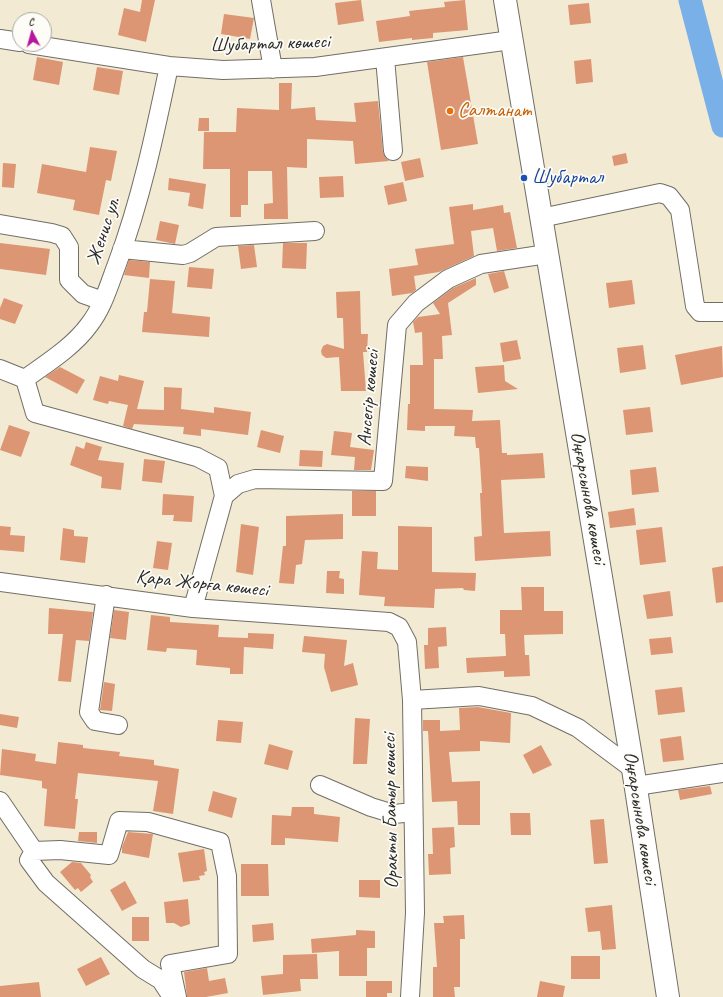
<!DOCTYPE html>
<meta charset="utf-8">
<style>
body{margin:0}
#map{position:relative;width:723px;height:997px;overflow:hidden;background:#f3ead3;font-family:Caveat,sans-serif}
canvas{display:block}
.north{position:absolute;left:12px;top:12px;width:40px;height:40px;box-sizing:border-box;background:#fdfcf7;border:1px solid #a9a8a5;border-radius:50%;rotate:354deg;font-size:11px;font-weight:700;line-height:16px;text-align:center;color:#2b2b2b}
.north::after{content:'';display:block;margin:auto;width:14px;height:18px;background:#b5179e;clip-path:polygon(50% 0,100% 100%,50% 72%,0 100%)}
</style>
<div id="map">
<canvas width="723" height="997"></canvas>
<div class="north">С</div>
</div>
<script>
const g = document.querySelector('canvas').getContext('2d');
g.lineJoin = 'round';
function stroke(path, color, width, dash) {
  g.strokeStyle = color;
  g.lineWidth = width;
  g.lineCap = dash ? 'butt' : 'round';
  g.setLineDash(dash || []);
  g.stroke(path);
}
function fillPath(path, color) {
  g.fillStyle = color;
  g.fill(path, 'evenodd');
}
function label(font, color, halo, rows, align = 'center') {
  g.font = font + ' Caveat,sans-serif';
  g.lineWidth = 3.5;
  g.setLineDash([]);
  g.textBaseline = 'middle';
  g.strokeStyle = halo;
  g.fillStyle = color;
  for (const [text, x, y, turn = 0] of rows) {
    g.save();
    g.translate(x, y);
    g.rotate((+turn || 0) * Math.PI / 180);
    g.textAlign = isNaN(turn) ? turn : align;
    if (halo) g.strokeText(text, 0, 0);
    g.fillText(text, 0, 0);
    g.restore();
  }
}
stroke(new Path2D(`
 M690,0l33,126`), '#79b0e8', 23);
fillPath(new Path2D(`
 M142,0h13l-9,42 -28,-7 6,-27 16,4z
 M361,0l3,21 -26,4 -3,-22z
 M465,0l3,30 -35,3v5l-21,2v-2l-33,4 -3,-21 34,-5 -1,-5 36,-4 -1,-5z
 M589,3l2,20 -21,2 -2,-20z
 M224,14l30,4 -4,21 -29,-5z
 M37,57l26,5 -4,23 -26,-5z
 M463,57l15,87 -37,6 -14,-88z
 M591,59l2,23 -17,2 -2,-23z
 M97,67l26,4 -4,24 -26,-5z
 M279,83h13l-1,26 24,-2 1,13 40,2 -2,-19 24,-2 5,51 2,5 4,4 -34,3 -2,-23 -46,-2v29l-20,-1 1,52h-24v-15l9,-1 -1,-32h-24v34h-7v12h-11v-48h-27l1,-37h32l1,-24 42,2z
 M199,118h10v13h-11z
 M90,147l27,4 -6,30 -5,-1 -7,35 -26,-5 2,-10 -38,-7 5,-29 44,8z
 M626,153l2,10 -14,3 -2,-10z
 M420,158l4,19 -19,4 -4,-19z
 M3,163l13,1 -2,24 -12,-1z
 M343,176l1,21 -24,1 -1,-21z
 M169,178l37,6 -3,25 -15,-3 2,-13 -22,-3z
 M403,182l4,19 -19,4 -4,-19z
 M473,204v6l30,-5 1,8 6,-1 7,36 -20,3 -4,-23 -22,3 3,25 -35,16 -25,4 2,14 -4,3 -20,3 -3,-27 29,-4 -3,-16 39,-5 -5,-37z
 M160,221l19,4 -4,19 -19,-4z
 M0,243l50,6 -4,26 -46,-6z
 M283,243h24l-1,26 -24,-1z
 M254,245l3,22 -16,2 -3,-23z
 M129,260l21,2 -1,16 -25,-3z
 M189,267l25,2 -2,20 -25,-2z
 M504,271l5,17 -15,5 -6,-19z
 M476,278v7l-28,18 4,32 -10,1 1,23h-9v50l39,1 -1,11 28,-1 2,33h5v2l36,-2 2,25 -44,2 3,53 46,-2 1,25 -76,5 -1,-24 8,-1 -2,-43h2l-3,-45h-3l-1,-11 -21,-1 1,-10h-30v5l-18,-1 1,-26h2v-39h13l-1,-33 -7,1 -2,-11 5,-5 22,-3 -7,-11 20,-15z
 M150,279l25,2 -3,32 38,4 -1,20 -67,-5 2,-20h3z
 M632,280l3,24 -26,4 -3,-25z
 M360,291l1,43h7l-1,18h-4l3,39h-25l-2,-34 -13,1 -4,-3 -1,-4 2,-5 4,-2 17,5 -1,-31h-6l-1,-26z
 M4,298l19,7 -8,19 -15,-5v-11z
 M517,340l4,19 -18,3 -3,-19z
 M643,345l3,24 -26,4 -3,-25z
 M722,346l1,31 -42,8 -6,-30z
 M504,365l1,16 13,8 -40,4 -3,-26z
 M60,367l25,13 -8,14 -32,-17z
 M119,375l25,6 -7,28 27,1v-23l18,1 -1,21 33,4v-6l37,5 -3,23 -47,-6v7l-18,-2 1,-7 -50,-3 -2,5 -9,-3 5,-21 -19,-4 -1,3 -15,-4 7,-24 18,5z
 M650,407l3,25 -27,3 -3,-25z
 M9,425l21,7 -9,25 -21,-7z
 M261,430l23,6 -4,17 -23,-6z
 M334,431l18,2 -2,14 24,3 -3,20h-17l1,-13 -24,-2z
 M86,442l16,5 -4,13 26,3 -3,27 -20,-2 1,-11 -32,-12 6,-19 8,3z
 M300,450l23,1 -1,16 -23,-1z
 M144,459l21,2 -3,22 -20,-2z
 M406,466l22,1v14l-23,-3z
 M656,467l3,25 -27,3 -2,-25z
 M352,491h24v25h-24z
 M163,494l31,2 -2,26 -19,-1 1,-6h-12z
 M634,508l2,17 -26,3 -2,-16z
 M343,514v25l-38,1 -3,24 -6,1 -2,19 -15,-1 4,-37h3v-30z
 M241,524l18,3 -6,48 -17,-3z
 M0,526l11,1 -1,8 15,1 -1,16 -24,-2z
 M398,526l34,1v45l44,1 -1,18 -11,-1 -1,-2 -28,1 -1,19 -50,-2 1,-9 -26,-2 3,-44 16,1 -1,17 21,1z
 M662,527l4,35 -26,3 -4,-35z
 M63,528l11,2v6l14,1 -3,26 -25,-3z
 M157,541l15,2 -4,27 -15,-2z
 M723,566v36l-7,1 -4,-35z
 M327,571h13l-1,7 5,1v15l-18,-1z
 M521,587h23v24h19v23l-39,1 1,20h4l1,21 -26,1v-6l-37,2 -1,-15 40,-2 -1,-22h-5v-24h22z
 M670,591l3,25 -26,3 -4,-24z
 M49,608l44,4 -4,29 -13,-1 -5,42 -13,-1 5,-47h-15z
 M114,610l15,2 -3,28 -16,-2z
 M151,615l19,2v5l49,3 -1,12 30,1v-5l26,1 -1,15 -29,-2 -1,27h-13v-6l-34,-3 1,-15 -30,-2 -1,4 -19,-2z
 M446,627l1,19 -9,1 1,21 -14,1 -1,-24h4v-17z
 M304,636l43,4 -3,26 9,-3 5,22 -27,7 -7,-25 1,-13 -23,-2z
 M671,637l2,16 -22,2 -2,-16z
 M104,682l11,2 -3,27 -12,-1z
 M682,687l3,25 -27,3 -3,-25z
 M478,707l33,6 -1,30 -30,-2v10l-31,1 3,30 28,-1v44h-22l-1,-24 -25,1 -4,-71h-5v-11h17v11l20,-1 -1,-22z
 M0,714l19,3 -2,11 -17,-3z
 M355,718l15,1 -3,45h-14z
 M218,720l25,2 -2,21 -25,-2z
 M681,736l3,24 -21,2 -3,-23z
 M58,742l25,3v3l37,4 -1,4 35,4v5l25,4 -6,45 -20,-3 5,-30 -80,-8 -3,26h3l-3,30 -31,-3 3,-37 -5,-1v-7l-42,-6 2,-26 34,5 -1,7 21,3z
 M269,744l24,7 -5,19 -24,-6z
 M541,745l11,20 -19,9 -10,-19z
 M710,786l2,8 -32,6 -2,-10z
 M213,791l24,7 -5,20 -24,-7z
 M292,807h22v7l26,3 -2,25 -53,-4v7h-14l1,-30 19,1z
 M510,813h20l1,22h-20z
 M604,819l4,44 -14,1 -4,-44z
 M454,827l1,20 -5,1 1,26 -22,1 -1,-21h5l-1,-26z
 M79,832h18v11l-19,-2z
 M128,832l25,2 -4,24 -27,-5v-6z
 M204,849l3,22 -3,1 1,3 -6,1 1,4 -17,2 -5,-29z
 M72,862l9,1 10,12 -1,2 3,5 -12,10 -3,-4 -3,2 -15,-18z
 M241,864h27l1,32h-28z
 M359,880h21v18l-21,-1z
 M125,881l12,22 -15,8 -12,-21z
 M188,899l2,25 -9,3 -7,-4h-8l-2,-21z
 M612,905l4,44 -14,1 -2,-19 -12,1 -3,-24z
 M464,915l1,24h-5v48h-6l1,10h-22v-30h4l-3,-44h10l-1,-7z
 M132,917h17v24h-17z
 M273,923l1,17 -21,2 -1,-17z
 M356,930l19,1v17h-8v28h-28v-25l-27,2 -1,-14 45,-4z
 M317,954l1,25h-18l1,12 -38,4 -2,-19 22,-2v-19z
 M571,956h29v23h-29z
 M101,957l9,17 -24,12 -9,-17z
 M207,968l2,13 16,-3 3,15 -22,4h-19l-3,-25z
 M366,981h26v12h-5v4h-21z
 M540,981l25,5 -2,11h-26z
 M39,982l2,15h-41v-11z`), '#dc9674');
const minor = new Path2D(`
 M261,0l12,69
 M0,39l20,3
 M29,44l140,22 54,4 92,-3 196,-27
 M385,58l8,93
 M541,218l119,-25 9,3 11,14 15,96 5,6h23
 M0,224l52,9 10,3 7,11v33l14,14 20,7
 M122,249l61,6 7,-2 26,-16 99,-6
 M0,369l25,10
 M25,379l10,34 162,44 21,11 6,28 -31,112
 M25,379c22,-16 48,-32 64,-54 14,-18 20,-40 28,-61 24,-64 38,-131 52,-198
 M224,496l14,-12 17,-5 128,2 14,-156 19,-22 32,-24 33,-15 66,-10
 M0,582l193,26 196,14 10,5 8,15 5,58 3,213 -5,84
 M106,595l-17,117 6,9 23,4
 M412,700l67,-4 53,10 46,22 55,41
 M320,785l51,22 23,7 19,-2
 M636,786l87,-13
 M0,801l34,50
 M172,997l-11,-17 -18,-11 -97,-86 -17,-23 5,-9 26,-1 49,5 10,-34 29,1 72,20 7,34 1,78 -58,10 7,33`);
const major = new Path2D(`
 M505,0l128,769 35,228`);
stroke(minor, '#716e66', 20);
stroke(major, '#716e66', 24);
stroke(minor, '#fff', 18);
stroke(major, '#fff', 22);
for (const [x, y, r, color] of [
 [450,111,4,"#e8710a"],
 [524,178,4,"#1a4fb4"]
]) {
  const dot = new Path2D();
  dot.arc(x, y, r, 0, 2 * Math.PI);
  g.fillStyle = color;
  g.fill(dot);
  stroke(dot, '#fdfcf7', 1.5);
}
label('20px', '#2b2b2b', '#fdfcf7', [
 ["Шубартал көшесі",270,44,-2],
 ["Женис ул.",104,231,-72],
 ["Ансегір көшесі",369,398,-85],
 ["Оңғарсынова көшесі",588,498,80],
 ["Қара Жорға көшесі",202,584,6],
 ["Оракты Батыр көшесі",391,811,-91],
 ["Оңғарсынова көшесі",640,818,81]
]);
label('20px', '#c56008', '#fdfcf7', [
 ["Салтанат",458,111]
], 'left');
label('20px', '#164399', '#fdfcf7', [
 ["Шубартал",532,178]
], 'left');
</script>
